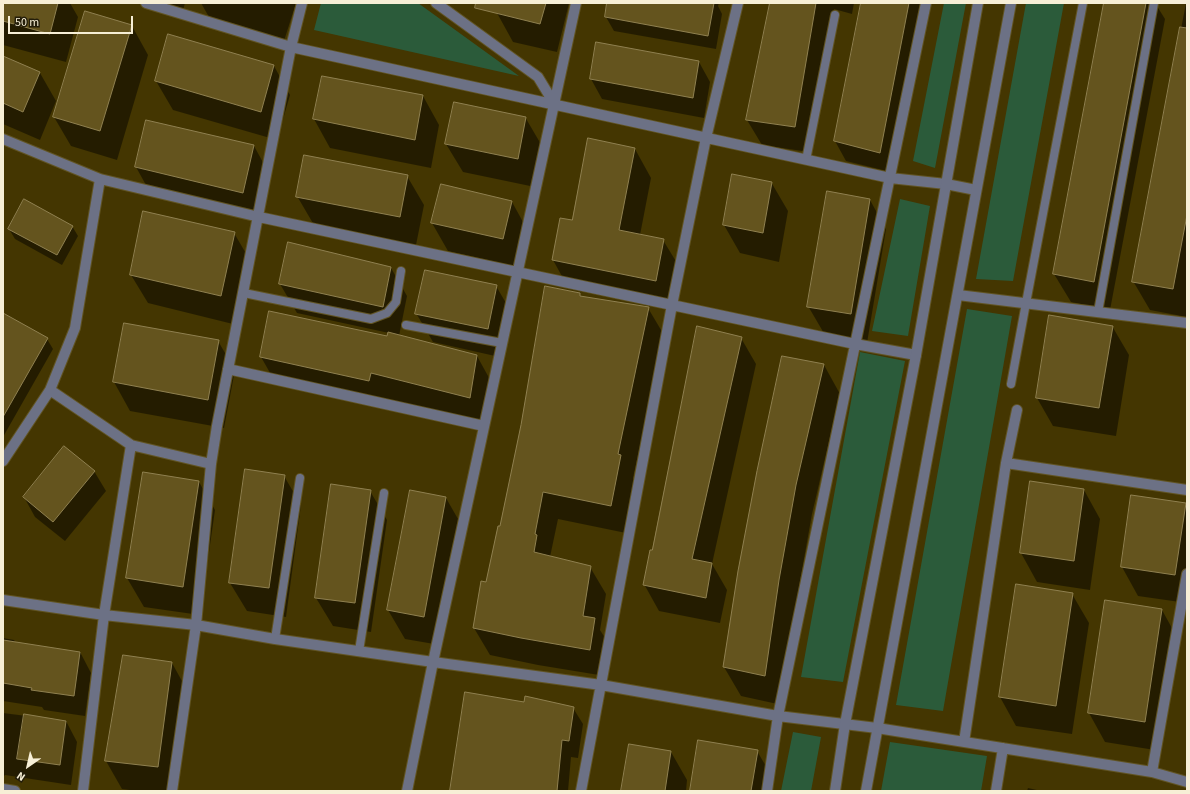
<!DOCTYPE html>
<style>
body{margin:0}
#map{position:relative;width:1190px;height:794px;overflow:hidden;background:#443601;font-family:"Source Sans 3",sans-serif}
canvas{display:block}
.frame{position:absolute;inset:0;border:4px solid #f7efd6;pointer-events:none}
.north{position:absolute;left:8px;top:746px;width:40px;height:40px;-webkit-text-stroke:3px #241e0a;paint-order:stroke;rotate:214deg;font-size:11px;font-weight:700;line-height:16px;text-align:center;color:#f7efd6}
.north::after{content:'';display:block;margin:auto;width:14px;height:18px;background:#f7efd6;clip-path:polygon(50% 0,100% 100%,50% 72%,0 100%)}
.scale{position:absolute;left:8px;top:16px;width:125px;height:18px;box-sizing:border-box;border:2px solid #f7efd6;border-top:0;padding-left:5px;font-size:12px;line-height:14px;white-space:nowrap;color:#f7efd6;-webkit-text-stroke:3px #241e0a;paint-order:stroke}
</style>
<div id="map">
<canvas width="1190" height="794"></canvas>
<div class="frame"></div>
<div class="north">N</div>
<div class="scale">50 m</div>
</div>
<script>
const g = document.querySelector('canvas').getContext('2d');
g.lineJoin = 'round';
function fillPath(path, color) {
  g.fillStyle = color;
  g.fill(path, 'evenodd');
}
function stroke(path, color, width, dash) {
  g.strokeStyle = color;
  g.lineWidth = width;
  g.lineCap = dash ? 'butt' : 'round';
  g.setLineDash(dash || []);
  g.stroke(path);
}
fillPath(new Path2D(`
 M321,3h97l101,73 -205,-46z
 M944,3h22l-31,165 -22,-7z
 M1026,3h38l-51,278 -37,-2z
 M900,199l30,7 -22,130 -36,-5z
 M967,309l45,7 -69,395 -47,-6z
 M860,352l45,9 -62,321 -42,-5z
 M793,732l28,5 -10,54h-30z
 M890,742l97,14 -6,35h-100z`), '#2b5b3a');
fillPath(new Path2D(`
 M3,3h67l8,14 -12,45 -63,-17z
 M158,3h27l-2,7z
 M201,3h95l-12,38 -75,-24z
 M499,3h70l-12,49 -44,-10 -16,-29z
 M608,3h111l-1,3 4,8 -6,35 -102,-18 -8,-14z
 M771,3h83l-2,11 -18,-5 -25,143 -47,-7 -15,-25z
 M861,3h62l-32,169 -45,-11 -11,-20z
 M1105,3h50l10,16 -55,291 -39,-8 -17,-28z
 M1186,3h1v314l-37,-7 -17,-29z
 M86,12l46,14 16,29 -31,105 -46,-14 -17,-29z
 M169,36l105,30 16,29 -13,45 -104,-30 -17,-29z
 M3,57l37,16 16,28 -16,39 -37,-16z
 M699,62l11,20 -6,36 -102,-19 -11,-20z
 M322,77l101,19 16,29 -8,43 -101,-20 -16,-29z
 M525,117l17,29 -7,41 -72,-15 -17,-28z
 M254,146l16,29 -11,46 -107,-25 -16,-29z
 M635,149l16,29 -11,57 23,5 17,28 -8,42 -103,-21 -16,-29 20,-38z
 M407,176l17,29 -8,40 -102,-20 -17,-29z
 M771,182l17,29 -9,51 -39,-9 -16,-28z
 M870,200l16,29 -19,114 -42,-8 -17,-29z
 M512,202l16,29 -9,36 -71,-16 -16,-28z
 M72,226l6,10 -16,29 -47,-26 -6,-10z
 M234,233l17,29 -14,63 -89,-22 -17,-28z
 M391,268l16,28 -8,40 78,20 16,29 -7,41 -99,-25 -2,8 -108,-24 -16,-28 127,-20 1,-4 -92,-20 -17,-29z
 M496,286l17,29 -9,43 -71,-16 -17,-29z
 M580,294l1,3 67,11 16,27 -31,143 3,5 -10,50 -68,-14 -8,38 40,10 16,27 -6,36 10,16 -5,30 -67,-11 -48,-10 -16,-27 27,-101z
 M3,314l44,25 6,10 -50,88z
 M1112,326l17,29 -13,81 -63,-10 -16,-28z
 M741,338l15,26 -44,200 15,26 -7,33 -61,-12 -15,-27 9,-33z
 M218,341l17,29 -11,58 -94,-17 -16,-29z
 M824,365l16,29 -28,120 -17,95 -13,96 -41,-9 -17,-29z
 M94,471l12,20 -41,50 -30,-24 -11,-20z
 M284,476l17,29 -15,112 -39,-6 -17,-28z
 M199,482l16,28 -15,105 -56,-8 -17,-29z
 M1084,490l16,29 -10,71 -53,-8 -16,-29z
 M370,491l17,29 -16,112 -38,-6 -17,-28z
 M446,498l16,28 -22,119 -35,-6 -17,-29z
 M1185,504l2,3v96l-49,-7 -16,-29z
 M1017,585l55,9 17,29 -17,111 -56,-8 -16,-29z
 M1162,610l16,29 -17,112 -56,-9 -16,-29z
 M3,638l11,2 2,3 64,9 11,21 -6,43 -41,-6 -2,-3 -39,-6z
 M172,663l16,29 -13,99h-38l-15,-2 -16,-28z
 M525,703l48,5 10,16 -5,34 -7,-1 -3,34h-117z
 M3,713l63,8 11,21 -6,43 -66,-10 -1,1h-1z
 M757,751l17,29 -2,11h-81z
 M671,752l16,28 -1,11h-64z
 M1028,788l13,3h-14z`), '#0007');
const building = new Path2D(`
 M3,3h55l-8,31 -47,-13z
 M476,3h70l-6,21 -65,-16z
 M607,3h107l-6,33 -103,-19z
 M770,3h46l-21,124 -49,-7z
 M861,3h48l-29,150 -46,-12z
 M1104,3h42l-52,279 -41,-8z
 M85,11l47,14 -32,106 -47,-14z
 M1180,27l7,1v187l-14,74 -41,-7z
 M168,34l106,31 -13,47 -106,-31z
 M596,42l103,19 -6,37 -103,-19z
 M3,56l37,16 -17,40 -20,-9z
 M322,76l101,19 -8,45 -102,-21z
 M454,102l72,15 -8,42 -73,-15z
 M146,120l108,25 -11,48 -108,-26z
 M588,138l47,10 -16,82 45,9 -8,42 -104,-21 8,-42 12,2z
 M304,155l104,20 -8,42 -104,-20z
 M732,174l40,8 -9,51 -40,-8z
 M441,184l71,17 -9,38 -72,-16z
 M827,191l43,8 -19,115 -44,-7z
 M24,199l49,27 -16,29 -49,-26z
 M143,211l92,21 -14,64 -91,-21z
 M288,242l103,25 -8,40 -104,-23z
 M425,270l72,15 -9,44 -73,-15z
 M545,286l35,7v3l69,11 -31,147 3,1 -10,51 -68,-14 -8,42 2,1 -3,17 57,14 -8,50 12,2 -5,32 -69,-12 -48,-10 8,-47 5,1 12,-56h2l21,-101z
 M269,311l118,25 1,-4 89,23 -7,43 -99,-25 -2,8 -109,-24z
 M3,313l45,25 -45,79z
 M1049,315l64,11 -14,82 -63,-10z
 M124,323l95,17 -11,60 -95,-18z
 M697,326l45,11 -50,222 20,4 -6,35 -63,-13 7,-35h2z
 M782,356l42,8 -28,121 -17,95 -14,96 -42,-9 15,-96 19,-100z
 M64,446l31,25 -42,51 -30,-25z
 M245,469l40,6 -16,113 -40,-5z
 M143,472l56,9 -16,106 -57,-9z
 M1030,481l54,8 -10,72 -54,-8z
 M331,484l40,6 -16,113 -40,-5z
 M410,490l36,7 -22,120 -37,-7z
 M1131,495l55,8 -11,72 -54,-8z
 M1016,584l57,9 -17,113 -57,-9z
 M1105,600l57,9 -17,113 -57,-9z
 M3,640l77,12 -6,44 -43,-6 1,-2 -29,-5z
 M123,655l49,7 -14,105 -53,-6z
 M465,692l59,10 1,-6 49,11 -5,34 -7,-1 -5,51h-107z
 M24,714l42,7 -6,44 -43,-6z
 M698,740l60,10 -7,41h-61z
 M629,744l42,7 -6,40h-44z`);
fillPath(building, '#64541e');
stroke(building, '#8f8050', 1);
const service = new Path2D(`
 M806,160l29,-145
 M244,293l127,26 16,-6 9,-11 5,-31
 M1098,312l56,-309
 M406,325l96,18
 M1011,384l15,-81 57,-300
 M275,639l25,-161
 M359,651l25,-158`);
const minor = new Path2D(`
 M146,3l145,44 599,131 56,6 30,6
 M436,3l102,74 17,28
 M3,139l97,40 159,38 596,127 61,11
 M958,295l229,28
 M228,369l256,57
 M50,390l81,55 -27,170 -21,176
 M131,445l80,19
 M3,461l47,-71 25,-62 25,-149
 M1006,463l181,27
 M3,600l101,15 92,10 79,14 158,23 168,23 177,31 99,12 275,44 35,10
 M964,742l42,-279 11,-53
 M1152,772l35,-198
 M3,789l12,2
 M172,791l24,-166 15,-161 6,-38 74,-379 11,-44
 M407,791l26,-129 143,-659
 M581,791l91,-486 34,-167 32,-135
 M767,791l11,-75 148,-713
 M996,791l7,-43`);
const tertiary = new Path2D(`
 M835,791l10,-67 71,-369 62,-352
 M866,791l145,-788`);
stroke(service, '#615423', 10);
stroke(minor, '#615423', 12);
stroke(tertiary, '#615423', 12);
stroke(service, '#6c7185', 8);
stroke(minor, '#6c7185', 10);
stroke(tertiary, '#6c7185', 10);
</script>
